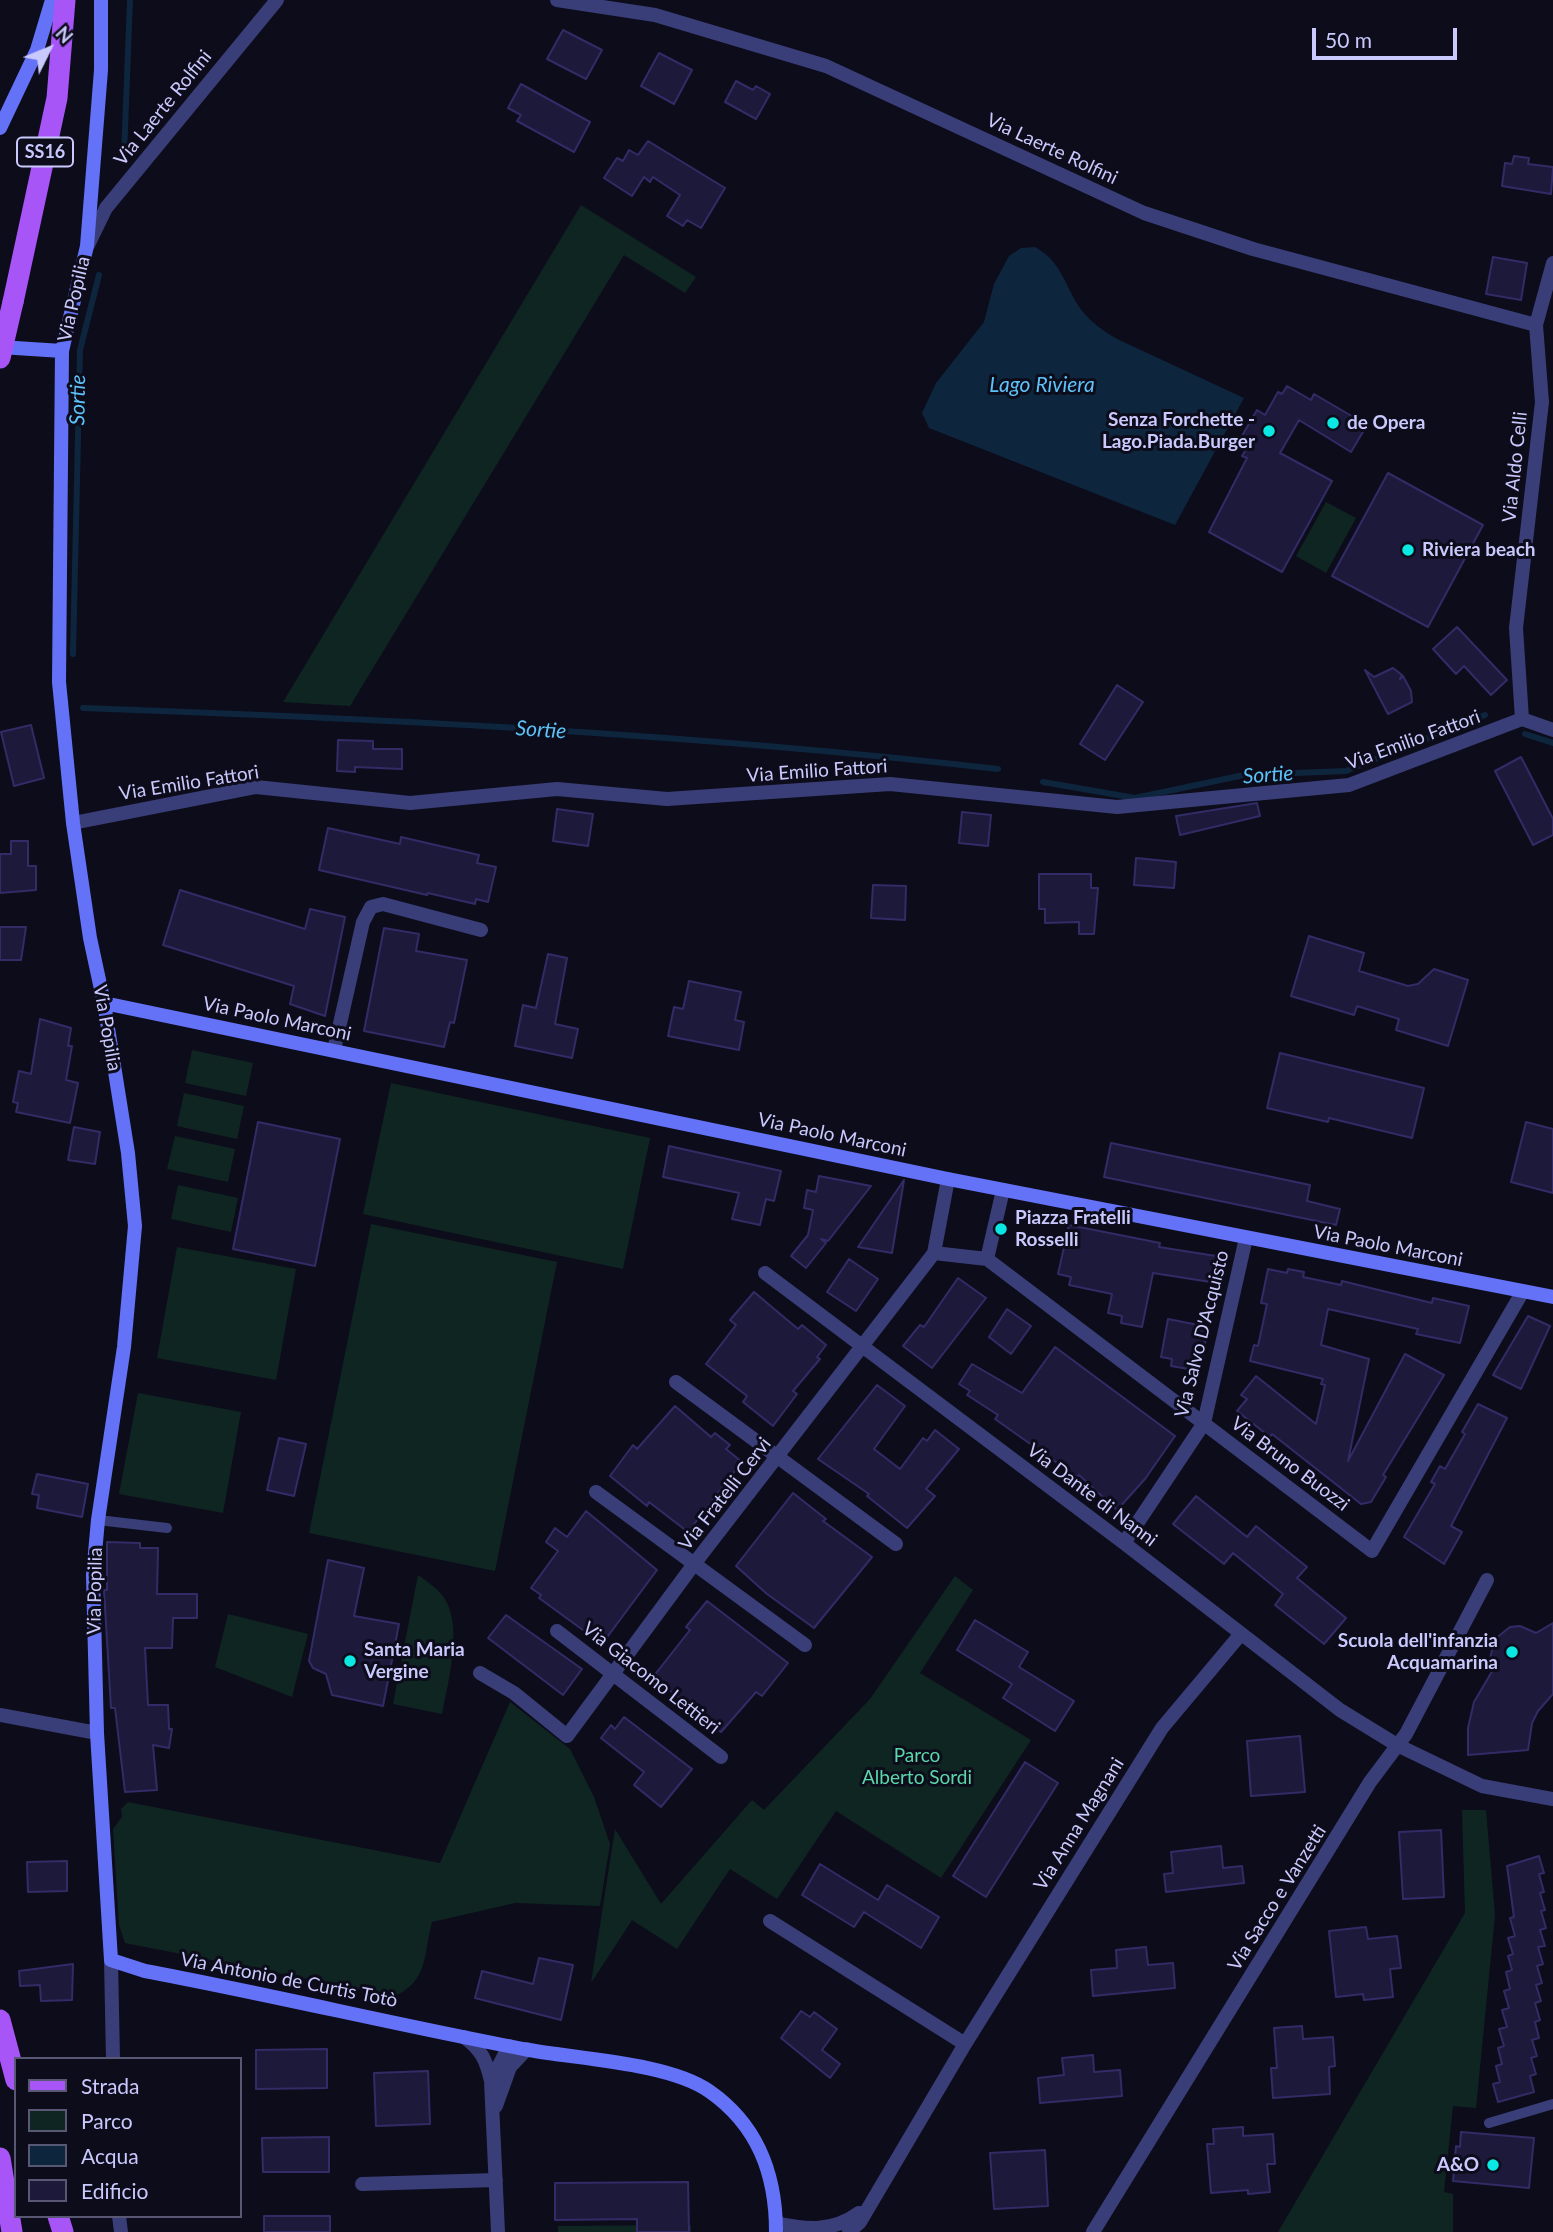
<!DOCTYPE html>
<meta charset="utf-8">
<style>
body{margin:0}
#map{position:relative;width:1553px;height:2232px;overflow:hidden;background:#0d0c1b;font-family:Lato,sans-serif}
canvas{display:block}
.legend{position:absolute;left:14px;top:2057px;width:228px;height:161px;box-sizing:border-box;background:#0d0c1b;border:2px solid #585875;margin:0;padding:9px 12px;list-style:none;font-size:21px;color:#c9c9fd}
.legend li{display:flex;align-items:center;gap:14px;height:35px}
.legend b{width:35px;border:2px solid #585875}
.north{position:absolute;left:14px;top:14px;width:70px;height:70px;-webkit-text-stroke:5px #0d0c1b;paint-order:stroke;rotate:47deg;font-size:19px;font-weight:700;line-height:28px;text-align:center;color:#c9c9fd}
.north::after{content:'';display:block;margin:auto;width:24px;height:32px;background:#c9c9fd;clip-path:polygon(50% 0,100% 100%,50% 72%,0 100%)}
.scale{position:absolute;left:1312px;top:28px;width:145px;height:32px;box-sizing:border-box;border:4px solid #c9c9fd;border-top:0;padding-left:9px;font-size:21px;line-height:24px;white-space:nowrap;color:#c9c9fd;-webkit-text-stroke:5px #0d0c1b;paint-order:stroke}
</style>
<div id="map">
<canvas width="1553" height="2232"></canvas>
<ul class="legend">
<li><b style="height:9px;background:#a755f7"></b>Strada</li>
<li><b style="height:19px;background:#0f2522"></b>Parco</li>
<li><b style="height:19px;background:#0d263e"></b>Acqua</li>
<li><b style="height:19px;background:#1c193b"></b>Edificio</li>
</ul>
<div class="north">N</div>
<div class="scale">50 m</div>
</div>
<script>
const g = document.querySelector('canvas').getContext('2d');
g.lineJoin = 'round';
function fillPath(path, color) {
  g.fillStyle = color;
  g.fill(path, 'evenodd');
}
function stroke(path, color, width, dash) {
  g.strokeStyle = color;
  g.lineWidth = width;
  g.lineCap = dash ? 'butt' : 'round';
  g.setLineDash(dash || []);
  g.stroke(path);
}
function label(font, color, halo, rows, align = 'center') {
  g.font = font + ' Lato,sans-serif';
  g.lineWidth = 6;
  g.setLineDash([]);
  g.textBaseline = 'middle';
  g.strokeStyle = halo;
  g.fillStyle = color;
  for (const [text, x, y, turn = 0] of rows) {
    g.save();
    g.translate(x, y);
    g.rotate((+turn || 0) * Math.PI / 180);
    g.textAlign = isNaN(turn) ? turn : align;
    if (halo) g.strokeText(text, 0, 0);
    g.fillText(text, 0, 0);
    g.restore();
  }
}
fillPath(new Path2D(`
 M581,205l115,72 -11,16 -61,-38 -274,451 -67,-4z
 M1326,502l30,16 -30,55 -30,-17z
 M192,1050l61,13 -7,33 -61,-13z
 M391,1083l259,55 -27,131 -260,-55z
 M184,1093l60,13 -7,33 -60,-13z
 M175,1136l60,13 -7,33 -61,-13z
 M178,1185l60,13 -7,34 -60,-13z
 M371,1224l186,38 -62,309 -186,-38z
 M177,1247l119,22 -20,111 -119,-22z
 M138,1393l103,19 -18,101 -104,-19z
 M418,1575c10,7 22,15 28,26 16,29 2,82 -4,113l-49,-10z
 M955,1576l18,14 -53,83 111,67 -90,138 -105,-67 -59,88 -47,-30 -53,80 -45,-29 -41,63 24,-154 46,75 91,-104 12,10 106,-111z
 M228,1614l80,20 -16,63 -77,-30z
 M510,1702l60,47 24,48 16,47 -10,62 -85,-3 -83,19c-9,33 -3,58 -37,74l-270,-53 -6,-18 -6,-96 9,-12 -1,-8 7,-7 312,61z
 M1462,1810h24l9,105 -19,193 -23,-2 -9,86 9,2v38h-175l187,-319z
 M691,2225v7h-133v-6z`), '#0f2522');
fillPath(new Path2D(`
 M1035,247c28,15 30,42 48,65 9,11 22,20 34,27l127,59 -69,127 -246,-97 -7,-15 14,-30 48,-61 10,-38 15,-28 12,-8z`), '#0d263e');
stroke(new Path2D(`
 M124,155l6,-155
 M73,654l7,-304 19,-75
 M83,708c306,11 611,26 915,61
 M1525,734l28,9
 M1043,782l92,16 109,-23 102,-4 139,-56`), '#0d263e', 6);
const building = new Path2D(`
 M563,30l39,20 -16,29 -39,-20z
 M659,53l33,17 -18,34 -33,-18z
 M736,81l17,9 3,-4 14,8 -14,25 -31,-17z
 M521,84l69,38 -16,30 -57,-31 4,-6 -13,-7z
 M648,141l77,47 -24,40 -14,-8 -4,6 -16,-10 13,-21 -27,-18 -3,5 -6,-5 -12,19 -28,-18 13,-20 6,3 6,-11 9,5z
 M1514,156l15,2 -1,6 25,3 -2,27 -49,-8 3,-23 7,1z
 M1493,257l34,6 -6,37 -35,-6z
 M1287,386l24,14 3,-6 53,31 -16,27 -52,-32 -19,33 52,28 -50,91 -73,-40 38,-74 -5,-2 6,-10 -9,-5 18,-31 8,5 13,-23 4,2z
 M1388,473l95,52 -55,102 -96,-51z
 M1457,627l50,53 -16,15 -27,-29 -8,8 -23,-25z
 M1393,668l9,7 -2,4 3,-3 8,15 1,11 -24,12 -23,-44 9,7z
 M1117,685l26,17 -38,58 -25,-16z
 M31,725l13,53 -30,8 -13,-54z
 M338,740l35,1v8h29v20l-47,-2v5l-18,-1z
 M1521,757l32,62v16l-20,10 -38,-74z
 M1257,803l3,13 -80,19 -4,-19z
 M557,809l36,5 -5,32 -35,-5z
 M962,812l29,3 -3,31 -29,-3z
 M328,828l72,16 1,-7 78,18 -2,8 19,4 -8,35 -12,-3 -1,5 -47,-11 -1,2 -108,-25z
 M11,841h17v25h8v24l-36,3v-39h11z
 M1136,858l40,4 -2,26 -40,-3z
 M1039,874h52v14h7l-4,46h-15v-12l-34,1v-14h-6z
 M873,885l33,1 -1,34 -34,-2z
 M180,890l125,39 5,-20 35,8 -20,99 -35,-12 4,-18 -131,-41z
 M0,927h26l-5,33h-21z
 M384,928l35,6 -3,17 51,9 -13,63 -4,-1 -6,25 -80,-16z
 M1309,936l55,17 -5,18 49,15 10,-2 16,-15 34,11 -20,66 -52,-16 3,-11 -42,-13 -3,9 -63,-19z
 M548,954l19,4 -12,66 23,5 -6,29 -57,-12 8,-41 13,3z
 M689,981l52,11 -6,28 9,2 -5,28 -71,-14 6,-29 9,2z
 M40,1019l31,9 -3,18h4l-6,34 12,3 -8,40 -54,-11 2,-9 -5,-1 6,-31 12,3z
 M1280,1053l144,35 -12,50 -83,-20 -1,4 -61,-14z
 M258,1122l82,17 -25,127 -82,-17z
 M1526,1122l27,7v64l-42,-11z
 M74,1127l26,5 -5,32 -27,-4z
 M1111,1143l199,42 -3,16 33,8 -4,16 -232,-48z
 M669,1146l112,25 -7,30 -8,-2 -6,26 -28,-6 7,-26 -76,-16z
 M819,1176l52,10 -43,55 -7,-2 5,4 -20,25 -15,-12 17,-21 5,-25 -9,-2 3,-18 9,2z
 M904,1180l-12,73 -34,-6z
 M1069,1225l91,18 -1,4 63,10 -5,26 -64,-10 -11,54 -21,-4 1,-7 -14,-3 4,-19 -43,-9 2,-8 -13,-3z
 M849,1259l29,20 -22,32 -29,-19z
 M1268,1269l19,4 1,-4 16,3 -1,5 38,8 1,-4 90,22 1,-5 36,8 -9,37 -44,-9 2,-5 -90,-20 -7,36 48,14 -21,102 57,-107 39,21 -61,100 3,2 -15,25 -10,2 -89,-70 -2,3 -33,-26 10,-12 -6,-4 15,-19 60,48 9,-39 -4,-1 2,-5 -73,-18 4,-16 4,1 9,-42 -6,-1z
 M958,1278l28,20 -54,70 -29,-22 17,-21 4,2z
 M754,1292l44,37 4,-4 24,20 -9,12 3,2 -27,32 4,3 -24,32 -30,-24 4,-6 -41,-32 30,-39 -6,-5z
 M1007,1309l24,17 -20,28 -22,-17z
 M1528,1316l22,10 -29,63 -28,-14z
 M1168,1319l40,8 -8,44 -29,-5 1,-7 -11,-2z
 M1055,1347l120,89 -30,43 -28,31 -38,-35 -2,2 -82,-58 3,-4 -31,-20 3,-4 -11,-7 13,-20 50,29z
 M877,1385l28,21 -31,43 26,20 23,-31 4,3 8,-11 24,19 -33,40 9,7 -28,32 -40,-32 2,-2 -51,-35z
 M1478,1404l29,14 -56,108 11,6 -18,32 -40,-27 31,-53 -4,-2 9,-16 5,3 20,-35 -3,-2z
 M675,1406l36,31 4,-4 15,12 -4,4 16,13 -54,70 -39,-30 -2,4 -37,-30 23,-31 4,4z
 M279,1438l27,6 -12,52 -27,-6z
 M37,1474l51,10 -6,33 -45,-9 2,-13 -7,-1z
 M793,1493l33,26 -3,2 49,36 -58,71 -47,-34 -31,-28z
 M1196,1496l51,41 9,-11 51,41 -10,11 49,40 -22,26 -49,-39 8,-11 -50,-41 -9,11 -51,-40z
 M586,1511l71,59 -55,74 -63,-46 2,-3 -10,-7 27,-37 -12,-9 9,-14 12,9z
 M107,1542l33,1v5h18l-1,46h40v24h-24l-1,30h-27l3,57h20l1,24h3l-3,19 -16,-3 4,45 -32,2 -10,-84h-4l-7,-118h3z
 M328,1560l36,8 -10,48 45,8 -16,82 -51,-11 -6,-21 -13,-6 -4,-7z
 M707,1601l81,62 -26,33 -6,-4 -35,40 -68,-55 37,-47 -4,-3z
 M506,1615l76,54 -19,26 -75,-57z
 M975,1620l53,32 -9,15 55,34 -19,30 -52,-33 9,-14 -55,-34z
 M1553,1623v71l-15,17 -6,12 -4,27 -60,5v-27l6,-26 20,-34 -4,-10 5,-19 15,-12 10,-1 16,7z
 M624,1717l68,52 -31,38 -27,-22 10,-13 -43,-34 10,-13 4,4z
 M1300,1736l5,56 -54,4 -4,-55z
 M1025,1762l33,21 -72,114 -33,-21z
 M1441,1830l3,67 -41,2 -4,-67z
 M1221,1846l2,22 19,-2 2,17 -78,9 -2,-18 9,-1 -2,-21z
 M1539,1856l5,17 -5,1 5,18 -4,1 5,17 -4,1 5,17 -6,2 5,16 -7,1 5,17 -6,2 5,17 -6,2 5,16 -6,2 5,17 -5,2 4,16 -7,2 5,16 -6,2 5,16 -6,2 4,16 -36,10 -5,-18 7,-2 -4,-16 6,-2 -4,-16 6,-2 -5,-17 8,-2 -5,-17 7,-2 -5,-17 6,-2 -4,-17 6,-2 -4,-14 5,-2 -5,-16 7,-2 -5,-18 4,-1 -7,-51z
 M67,1861v30l-39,1 -1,-30z
 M820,1864l58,36 9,-15 52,32 -18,31 -57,-36 -10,15 -52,-32z
 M1366,1927l2,12 29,-3 4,32 -11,1 3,28 -29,3 -1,-6 -27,3 -7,-66z
 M1146,1947l2,18 25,-2 2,25 -82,8 -2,-26 26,-2 -1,-18z
 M539,1958l34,7 -12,55 -86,-22 7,-27 51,13z
 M73,1964l-1,36 -31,1 -1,-16 -20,1 -1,-15z
 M801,2011l9,6 4,-5 23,17 -15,21 18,14 -10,14 -49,-40z
 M1302,2026l1,13 30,-2 2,29 -6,1 1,27 -57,4 -2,-30h6l-3,-40z
 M327,2049v39l-71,1v-39z
 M1093,2055l1,17 26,-2 2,26 -82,7 -2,-25 26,-3 -2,-17z
 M428,2071l2,53 -54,2 -2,-53z
 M1243,2127v9l30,-2 2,30h-8l3,28 -22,2v-4l-37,3 -4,-49h7l-1,-15z
 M1461,2132l73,6 -5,50 -76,-7 3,-35 4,1z
 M329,2137v35h-66l-1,-34z
 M1045,2150l3,56 -54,3 -4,-56z
 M688,2182l1,50h-52v-13l-82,1v-37z
 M264,2216h66v16h-66z`);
fillPath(building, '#1c193b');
stroke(building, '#312c66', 2);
stroke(new Path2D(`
 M98,1520l69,8
 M1489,2123l64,-19`), '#393e78', 10);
stroke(new Path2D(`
 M557,0l98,15 171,51 318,147 109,36 283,76
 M88,245l18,-37 171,-208
 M1522,719l-6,-91 26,-226 -6,-77 17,-62
 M73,823l183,-36 154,16 147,-14 110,10 223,-15 227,23 232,-22 173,-66 31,11
 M334,1050l29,-128 8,-15 12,-3 98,26
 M934,1253l53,6 385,292 151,-260
 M987,1259l16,-69
 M765,1273l359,270 216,167 57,35 85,41 71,13
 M676,1382l220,162
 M596,1492l209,153
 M1124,1543l80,-120 42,-185
 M557,1631l164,126
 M480,1673l34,20 53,43 127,-172 240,-311 14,-74
 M0,1715l97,18
 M770,1921l195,123
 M111,1960l2,99
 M464,2037c18,13 22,23 27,44l7,151
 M491,2081l18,-35
 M496,2106l14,-39 17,-18
 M362,2184l134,-4
 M119,2216l2,16
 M776,2223c31,7 57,9 83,-10
 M849,2232l11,-10 105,-178 197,-316 78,-93
 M1093,2232l277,-450 36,-48 81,-154`), '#393e78', 14);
stroke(new Path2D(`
 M101,0v70l-14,176 -25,105 -3,331 14,141 17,115 14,65 24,150 7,73 -11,121 -26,173 -5,55 4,158 14,227 34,11c128,24 256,55 384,79 50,9 140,13 180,41 49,34 67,83 67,141
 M0,128l37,-78 15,-50
 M0,347l62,4
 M104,1003l844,176 605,118`), '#6472f8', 14);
stroke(new Path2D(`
 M13,302l44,-204 8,-98
 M0,2020l16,60
 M0,2158l12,74
 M58,2216l5,16`), '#a755f7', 21);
stroke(new Path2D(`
 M0,358l13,-56`), '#a755f7', 21);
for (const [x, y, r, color] of [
 [1333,423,7,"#0be7e3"],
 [1269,431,7,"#0be7e3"],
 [1408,550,7,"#0be7e3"],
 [1001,1229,7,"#0be7e3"],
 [1512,1652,7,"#0be7e3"],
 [350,1661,7,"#0be7e3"],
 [1493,2165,7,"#0be7e3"]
]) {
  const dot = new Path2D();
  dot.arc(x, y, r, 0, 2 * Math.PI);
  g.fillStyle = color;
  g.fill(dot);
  stroke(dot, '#0d0c1b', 2.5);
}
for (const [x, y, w] of [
 [45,152,56]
]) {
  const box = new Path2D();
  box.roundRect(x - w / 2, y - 14.5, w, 29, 5);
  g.fillStyle = '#0d0c1b';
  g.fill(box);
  stroke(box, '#c9c9fd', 2);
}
label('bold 18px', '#c9c9fd', null, [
 ["SS16",45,152]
]);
label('19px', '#c9c9fd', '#0d0c1b', [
 ["Via Laerte Rolfini",163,108,-51],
 ["Via Laerte Rolfini",1052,149,25],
 ["Via Popilia",74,299,-77],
 ["Via Aldo Celli",1515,467,-84],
 ["Via Emilio Fattori",1413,740,-20],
 ["Via Emilio Fattori",817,771,-4],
 ["Via Emilio Fattori",189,783,-9],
 ["Via Paolo Marconi",277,1019,12],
 ["Via Popilia",107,1028,80],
 ["Via Paolo Marconi",832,1135,12],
 ["Via Paolo Marconi",1388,1246,11],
 ["Via Salvo D'Acquisto",1202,1334,-76],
 ["Via Bruno Buozzi",1290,1464,37],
 ["Via Fratelli Cervi",725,1494,-52],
 ["Via Dante di Nanni",1092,1495,37],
 ["Via Popilia",95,1591,-89],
 ["Via Giacomo Lettieri",651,1678,38],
 ["Via Anna Magnani",1079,1824,-58],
 ["Via Sacco e Vanzetti",1277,1898,-58],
 ["Via Antonio de Curtis Totò",289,1980,11]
]);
label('bold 19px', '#c9c9fd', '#0d0c1b', [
 ["Senza Forchette -",1255,420,"right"],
 ["Lago.Piada.Burger",1255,442,"right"],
 ["de Opera",1347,423],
 ["Riviera beach",1422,550],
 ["Piazza Fratelli",1015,1218],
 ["Rosselli",1015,1240],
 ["Scuola dell'infanzia",1498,1641,"right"],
 ["Acquamarina",1498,1663,"right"],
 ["Santa Maria",364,1650],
 ["Vergine",364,1672],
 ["A&O",1479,2165,"right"]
], 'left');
label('19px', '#5ad8a9', '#0d0c1b', [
 ["Parco",917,1756],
 ["Alberto Sordi",917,1778]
]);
label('italic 21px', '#5cc2f8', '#0d0c1b', [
 ["Lago Riviera",1042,385],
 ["Sortie",78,400,-89],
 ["Sortie",541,730,4],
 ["Sortie",1268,775,-4]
]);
</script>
